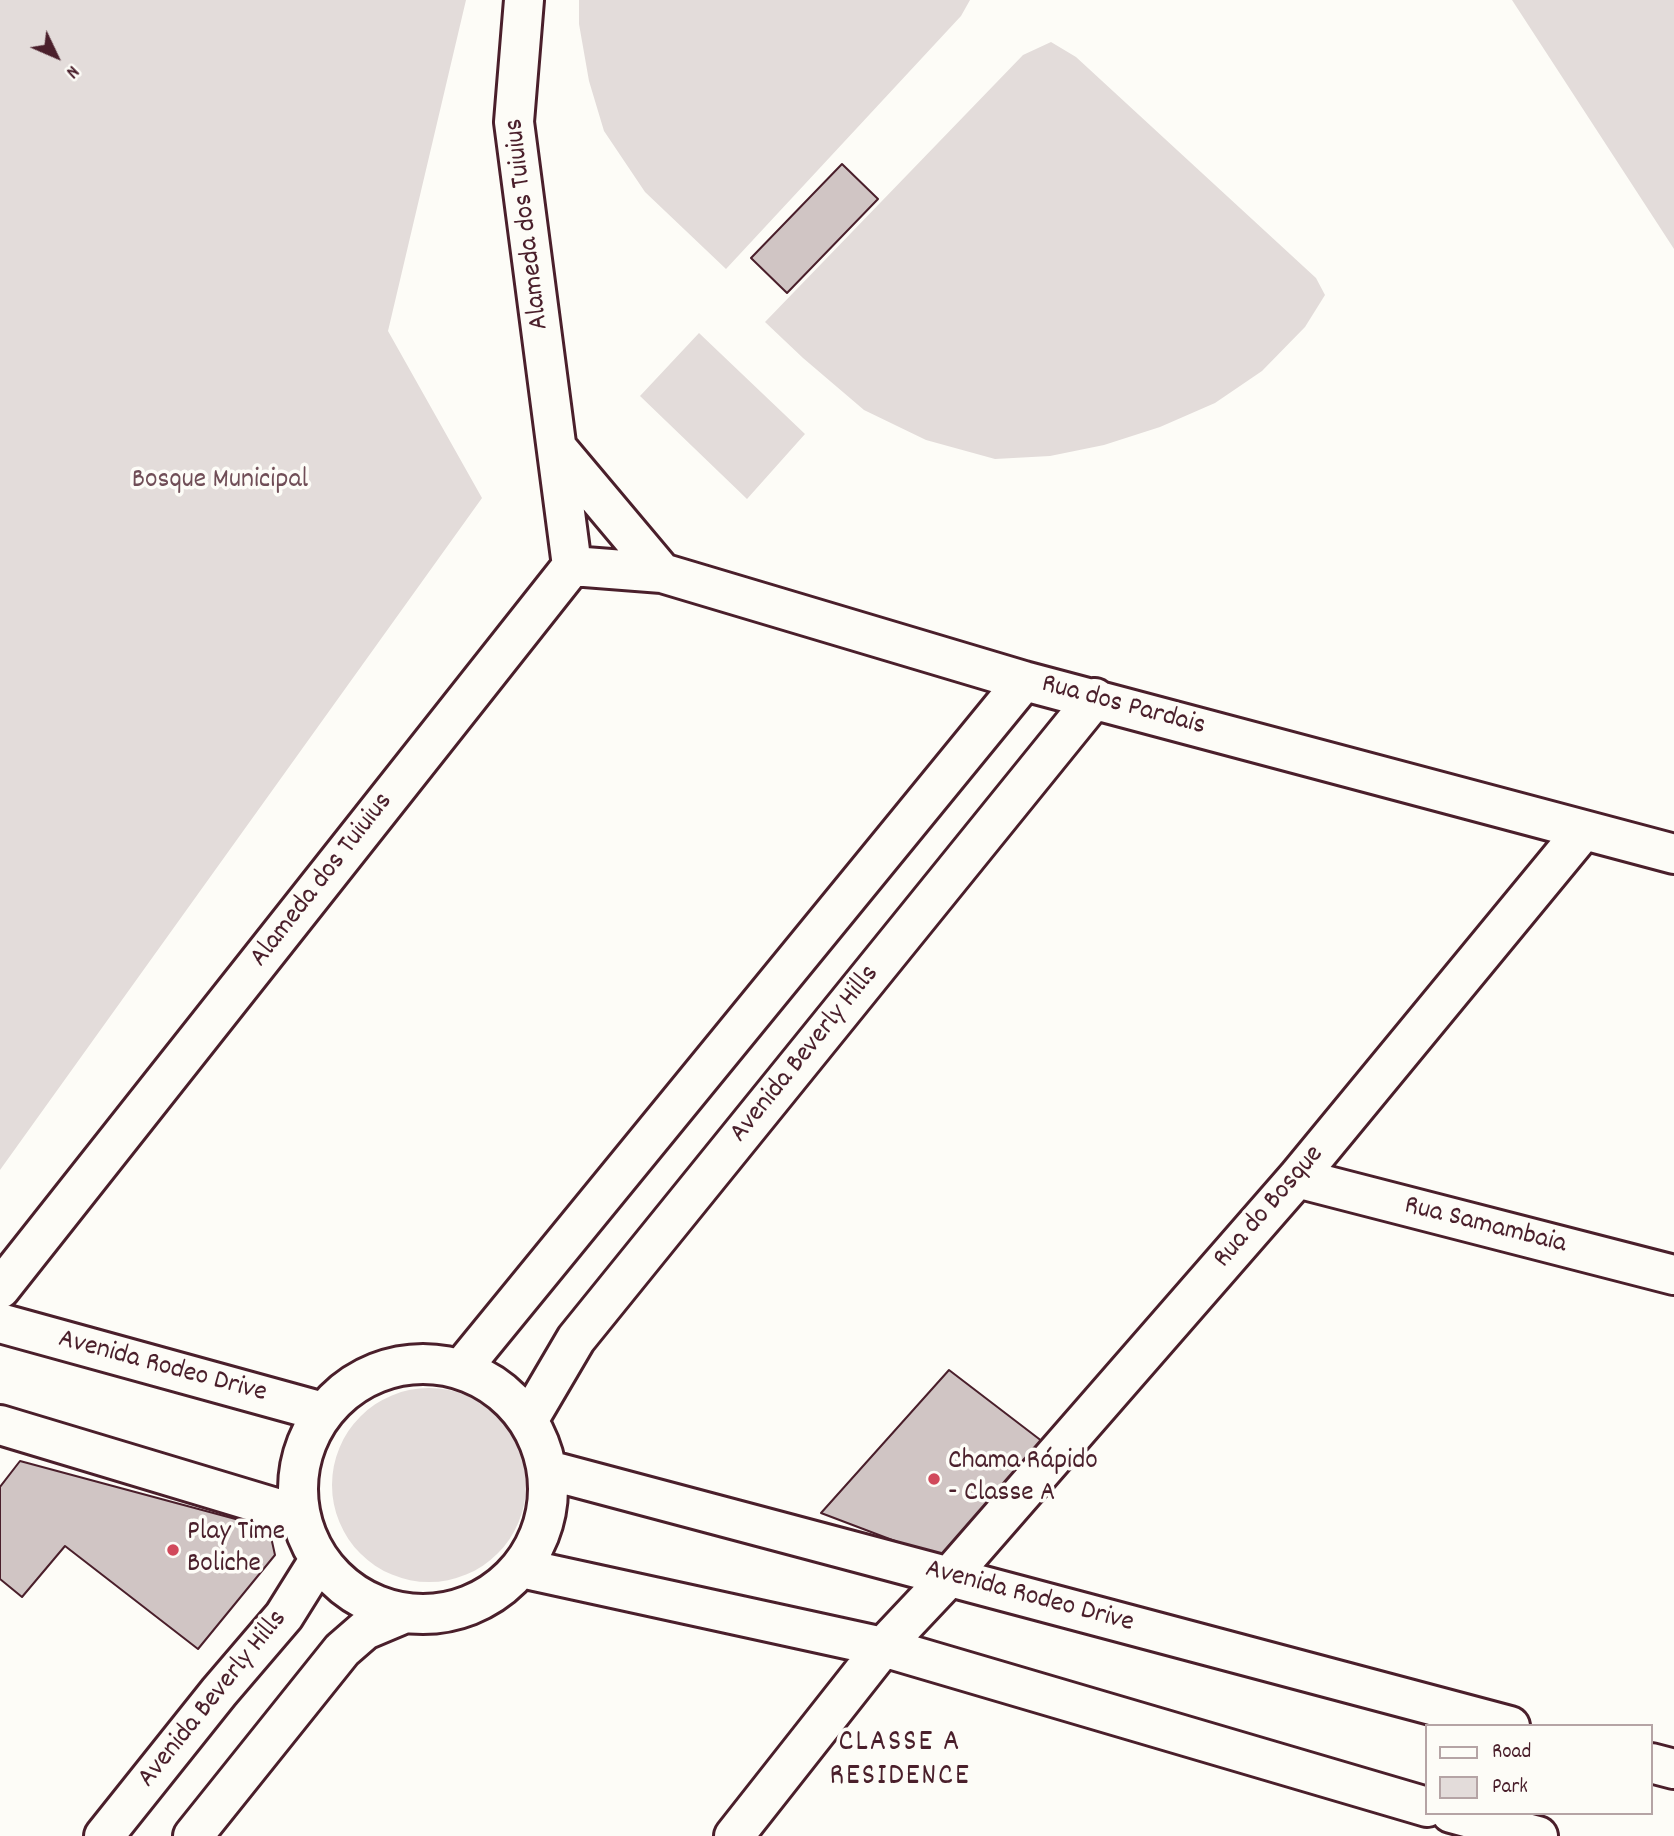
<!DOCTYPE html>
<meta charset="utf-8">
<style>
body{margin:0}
#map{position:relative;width:1674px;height:1836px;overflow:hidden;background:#fdfcf7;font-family:Dekko,sans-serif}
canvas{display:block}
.legend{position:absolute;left:1425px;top:1724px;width:228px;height:91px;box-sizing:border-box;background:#fdfcf7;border:2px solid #b5a4a5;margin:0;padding:9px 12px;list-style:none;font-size:21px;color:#4a1f2b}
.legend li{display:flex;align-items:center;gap:14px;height:35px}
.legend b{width:35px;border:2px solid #b5a4a5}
.north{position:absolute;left:21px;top:21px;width:70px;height:70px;-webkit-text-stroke:5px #fdfcf7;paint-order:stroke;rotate:134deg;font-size:19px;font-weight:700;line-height:28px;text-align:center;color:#4a1f2b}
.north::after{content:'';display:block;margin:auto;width:24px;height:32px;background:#4a1f2b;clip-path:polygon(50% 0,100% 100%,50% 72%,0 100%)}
</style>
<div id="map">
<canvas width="1674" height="1836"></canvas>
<ul class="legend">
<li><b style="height:9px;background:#fdfcf7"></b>Road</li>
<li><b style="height:19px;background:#e3dcda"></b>Park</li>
</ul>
<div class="north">N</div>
</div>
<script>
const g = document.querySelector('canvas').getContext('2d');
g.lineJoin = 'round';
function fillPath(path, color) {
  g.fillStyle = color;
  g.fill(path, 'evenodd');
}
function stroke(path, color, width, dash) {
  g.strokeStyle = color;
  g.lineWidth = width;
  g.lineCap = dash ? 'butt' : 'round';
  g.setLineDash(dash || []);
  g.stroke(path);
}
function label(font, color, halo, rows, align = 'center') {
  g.font = font + ' Dekko,sans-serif';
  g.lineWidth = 7;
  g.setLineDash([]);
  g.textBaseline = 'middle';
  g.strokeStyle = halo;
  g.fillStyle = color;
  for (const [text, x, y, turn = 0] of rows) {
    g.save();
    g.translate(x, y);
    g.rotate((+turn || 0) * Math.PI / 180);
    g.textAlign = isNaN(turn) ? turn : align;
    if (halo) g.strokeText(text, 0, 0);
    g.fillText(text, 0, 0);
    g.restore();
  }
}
fillPath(new Path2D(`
 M0,0h466l-78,331 94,167 -482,672z
 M579,0h391l-9,16 -235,253 -81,-77 -41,-61 -15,-50 -10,-57z
 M1512,0h162v249z
 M1051,42l25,15 240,221 9,17 -20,32 -43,44 -47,32 -55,24 -56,18 -54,11 -55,3 -69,-19 -62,-30 -61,-52 -38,-36 258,-267z
 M699,333l106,101 -58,65 -107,-103z
 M332 1485a97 97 0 1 1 194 0a97 97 0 1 1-194 0Z`), '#e3dcda');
const building = new Path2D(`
 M842,164l36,35 -91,94 -36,-35z
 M949,1370l98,75 -102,115 -124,-47z
 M20,1461l249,67 6,27 -77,94 -133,-103 -43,51 -22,-18v-92z`);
fillPath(building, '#d0c5c4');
stroke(building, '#4a1f2b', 2);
const minor = new Path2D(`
 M557,448l105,125
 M572,566l90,7 362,108 650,173
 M1297,1178l377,97
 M0,1289l572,-723 -58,-444 10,-122
 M0,1323l323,89
 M298 1489a125 125 0 1 1 250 0a125 125 0 1 1-250 0Z
 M462,1368l562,-687
 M529,1419l47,-80 519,-641
 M0,1425l299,90
 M548,1470l962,256
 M521,1568l362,79 544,160
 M1651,1763l23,6
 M1451,1813l87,23
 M104,1836l115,-144 65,-76 35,-56
 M193,1836l149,-186 23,-20 38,-16
 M734,1836l149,-189 66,-70 348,-399 286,-347`);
stroke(minor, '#4a1f2b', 44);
stroke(minor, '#fdfcf7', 38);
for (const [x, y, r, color] of [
 [934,1479,7,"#d1495b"],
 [173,1550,7,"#d1495b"]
]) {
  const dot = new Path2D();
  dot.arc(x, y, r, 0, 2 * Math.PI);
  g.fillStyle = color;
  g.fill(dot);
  stroke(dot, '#fdfcf7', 2.5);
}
label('28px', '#4a1f2b', '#fdfcf7', [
 ["Alameda dos Tuiuius",529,224,-97],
 ["Rua dos Pardais",1123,707,15],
 ["Alameda dos Tuiuius",323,881,-52],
 ["Avenida Beverly Hills",806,1055,-51],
 ["Rua do Bosque",1270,1208,-49],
 ["Rua Samambaia",1485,1227,14],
 ["Avenida Rodeo Drive",162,1368,15],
 ["Avenida Rodeo Drive",1029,1598,15],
 ["Avenida Beverly Hills",214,1700,-51]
]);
label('28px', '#704e57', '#fdfcf7', [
 ["Bosque Municipal",220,482]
]);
label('28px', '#4a1f2b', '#fdfcf7', [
 ["Chama Rápido",948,1463],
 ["- Classe A",948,1495],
 ["Play Time",187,1534],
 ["Boliche",187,1566]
], 'left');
g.letterSpacing = '2px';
label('30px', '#4a1f2b', '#fdfcf7', [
 ["CLASSE A",900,1745],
 ["RESIDENCE",900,1779]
]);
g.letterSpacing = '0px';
</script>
